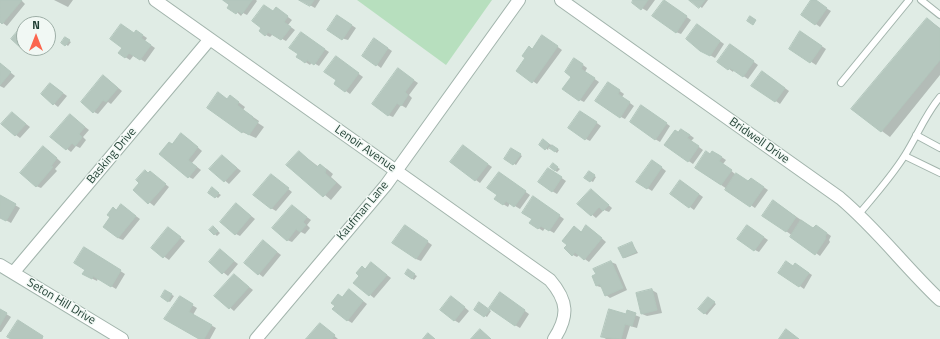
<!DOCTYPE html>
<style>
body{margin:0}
#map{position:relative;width:940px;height:339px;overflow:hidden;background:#e0ece5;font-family:"Titillium Web",sans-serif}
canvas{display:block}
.north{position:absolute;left:16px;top:16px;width:40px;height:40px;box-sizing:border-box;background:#f1f8f4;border:1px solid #9daea6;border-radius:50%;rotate:0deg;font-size:11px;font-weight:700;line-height:16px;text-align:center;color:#1f3e32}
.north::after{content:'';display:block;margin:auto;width:14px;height:18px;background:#fb664e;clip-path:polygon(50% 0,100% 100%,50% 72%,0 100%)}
</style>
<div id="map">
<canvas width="940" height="339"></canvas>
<div class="north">N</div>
</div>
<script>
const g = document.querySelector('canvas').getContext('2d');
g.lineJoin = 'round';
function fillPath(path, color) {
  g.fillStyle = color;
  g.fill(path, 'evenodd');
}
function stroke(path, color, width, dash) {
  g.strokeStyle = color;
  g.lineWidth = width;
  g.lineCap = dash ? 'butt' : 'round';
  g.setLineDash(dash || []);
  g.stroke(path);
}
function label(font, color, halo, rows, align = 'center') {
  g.font = font + ' "Titillium Web",sans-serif';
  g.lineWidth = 3;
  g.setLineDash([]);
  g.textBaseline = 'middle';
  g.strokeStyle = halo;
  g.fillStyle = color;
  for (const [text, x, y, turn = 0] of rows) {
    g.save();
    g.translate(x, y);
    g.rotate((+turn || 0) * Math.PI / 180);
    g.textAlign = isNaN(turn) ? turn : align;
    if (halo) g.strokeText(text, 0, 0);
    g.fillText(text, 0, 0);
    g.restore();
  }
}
fillPath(new Path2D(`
 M357,0h135l-46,65z`), '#b7dfbe');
fillPath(new Path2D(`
 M0,0h21l4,4 -18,22 -7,-5z
 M54,0h19l-5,7z
 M224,0h32l1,1 -10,14 -4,-2 -2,3z
 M301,0h19l-5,8z
 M635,0h20l-8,11 -14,-8z
 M691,0h17l-6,8z
 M812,0l19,11 -11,16 -18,-13z
 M664,1l27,19 -10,14 -5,-2z
 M280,11l12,9 -4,5 7,5 -9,11 -13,-7 -3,3 -4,-2 7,-23z
 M338,16l18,12 -8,12 -7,-2z
 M927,19l13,9v47l-50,62 -38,-28z
 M702,28l22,16 -9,14 -14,-8z
 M24,29v19h5l-2,3 -4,-3z
 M134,34h7l6,4 -2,3 10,7 -10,14 -11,-7 -4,5 -11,-7z
 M805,35l21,14 -10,16 -26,-17z
 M305,36l24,16 -10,14 -7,-4 -2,3 -12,-8z
 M66,39l5,3 -3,4 -5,-4z
 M547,39l15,11 -25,34 -19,-13 14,-21z
 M379,42l13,9 -11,17 -4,-3z
 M735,48l23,17 -10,14 -14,-9 -1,2 -4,-3z
 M341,61l22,16 -13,17 -15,-11 3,-3z
 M579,62l8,6 -2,4 14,10 -15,20 -4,-2 -8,-24z
 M0,64l15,12 -11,12 -4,-2z
 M402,72l16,11 -9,12 3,3 -6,10 -5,-3 -8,12 -5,-2z
 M767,75l22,16 -9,13 -27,-19z
 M104,76l18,15 -11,13 -3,-2 -10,12 -4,-2z
 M51,84l16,12 -9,11 -16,-13z
 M613,86l11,8 -2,3 12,9 -9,13 -4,-2z
 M219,94l9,6 9,1 8,6 -2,3 16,11 -1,2 6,4 -8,11 -14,-6z
 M646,109l24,17 -10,16 -5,-3z
 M12,113l18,14 -10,11 -4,-3z
 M70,115l19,15 -6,7 3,3 -6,8 -4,-2 -5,6 -19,-15z
 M586,115l15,11 -11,15 -4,-2z
 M686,132l8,6 -3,3 12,9 -10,14 -28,-19 14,-12z
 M186,137l16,14 -10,12 9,7 -8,9 -4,-2 -16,-32z
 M545,141l14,9 -2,3 -8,-6 -1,3 -8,-6z
 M467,149l25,18 -12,16 -29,-21z
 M512,149l10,7 -6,9 -10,-6z
 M48,150l13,12 -6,7 2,2 -16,17 -5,-2z
 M299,152l20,15 1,-2 7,4 6,5 -2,3 11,10 -11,13 -43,-35z
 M717,154l9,6 -3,4 12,10 14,8h7l12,8 -13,18 -59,-40 15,-13z
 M226,159l15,12 -12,13 -18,-15z
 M657,164l9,7 -14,20 -14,-9z
 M553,165l7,4 -3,3 -6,-5z
 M150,172l19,15 -15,19 -20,-16z
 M553,172l13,9 -9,13 -5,-3z
 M589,172l7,5 -3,5 -2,-1z
 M271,175l21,17 -16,19 -5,-3z
 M503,176l27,19 -10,14 -10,-6 -2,4 -5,-3z
 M685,184l18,13 -9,13 -4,-3z
 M212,189l9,6 -3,3 -9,-6z
 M595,193l17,15 -3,4 -5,-2 -8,8 -17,-14z
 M0,196l20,12 -9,15 -11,-6z
 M538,200l26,19 -10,14 -9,-5 -2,3 -12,-8z
 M236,204l19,15 -15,17 -4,-2z
 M778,204l36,25h7l10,7 -2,4 1,2 -10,14 -34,-25z
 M121,205l19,14 -17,21 -5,-2z
 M292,206l19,14 -4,5 3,3 -5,6 -4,-2 -9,10 -5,-2z
 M168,228l17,13 -16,19 -17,-12z
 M215,228l5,5 -3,3 -7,-6z
 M575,228l7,4 9,-3 15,13 -17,20 -10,-7 -2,2 -4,-2 -5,-10z
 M410,229l22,16 -11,16 -5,-2z
 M752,229l16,11 -9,12 -4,-2z
 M632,243l6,10 -13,5 -2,-1z
 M267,244l14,11 -18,22 -18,-14z
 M85,248l40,26 -9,15 -18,-11 -1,3 -14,-7 3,-5z
 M220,250l18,14 -10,12 -18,-14z
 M611,262l5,2 11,26 -17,8 -4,-3 -3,-7 -6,-2 -4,-9z
 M371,263l20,15 -17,20 -19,-15 5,-7 2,-9 4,2z
 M793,267h7l12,8 -8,14 -24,-17z
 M408,271l9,5 -3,4 -8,-6z
 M234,275l19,15 -19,21 -18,-15z
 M349,290l18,14 -15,19 -5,-3 -5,-22z
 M652,290l5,3 5,20 -15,3 -5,-2 -4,-21z
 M165,291l9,5 -4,6 -8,-5z
 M505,296l24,18 -9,14 -5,-3z
 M180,298l17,10 -4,7 23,13 -6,11h-9z
 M710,299l6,5 -9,11 -8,-6z
 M456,300l13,11 -10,12 -5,-3z
 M480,304l11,7 -4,6 -11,-7z
 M0,310l11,7 -10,15h-1z
 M627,312l13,5 -3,11 -7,-2 -4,13h-20l-3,-2 23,-22z
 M324,327l14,12h-30z`), '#0003');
const building = new Path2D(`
 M0,0h22l-20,24 -2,-2z
 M223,0h29l-10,14 -4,-3 -2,3 -9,-6 2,-3z
 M299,0h15l-4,6z
 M633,0h15l-7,10 -9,-7z
 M664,0l23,16 -11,17 -24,-17z
 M689,0h16l-6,8z
 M811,0h5l11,8 -12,17 -14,-10z
 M264,5l9,6 3,-4 12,9 -4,6 7,5 -10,13 -13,-8 -3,4 -6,-5 2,-3 -9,-7z
 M337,15l15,10 -10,15 -15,-10z
 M750,16l6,4 -3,5 -6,-4z
 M927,18l13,11v31l-59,72 -30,-23z
 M121,24l13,9 2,-3 7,5 -2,3 10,7 -11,15 -11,-7 -4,5 -7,-5 4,-5 -12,-9z
 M697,24l23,17 -10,15 -10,-5 -14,-12z
 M21,27l3,2v17l-2,3 -11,-10z
 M800,31l22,15 -12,17 -21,-14z
 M301,32l24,17 -11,16 -7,-5 -2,3 -4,-3 -5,-3 2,-3 -9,-6z
 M542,35l16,11 -26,37 -16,-12 9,-13 -3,-2 7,-10 3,3z
 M65,37l5,3 -5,6 -4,-3z
 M374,38l14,10 -12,18 -14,-10z
 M730,44l24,17 -11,16 -13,-9 -2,2 -11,-8z
 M336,56l23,17 -14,19 -11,-8 2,-4 -12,-8z
 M574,58l9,6 -2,5 14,9 -16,23 -17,-12 9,-12 -6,-5z
 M0,63l11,9 -11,13z
 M398,68l16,12 -9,12 3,3 -7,11 -4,-3 -9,13 -16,-12z
 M762,71l23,17 -10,14 -24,-16z
 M103,75l15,13 -12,14 -3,-2 -10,13 -12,-11z
 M608,82l12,8 -2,4 12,8 -10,16 -25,-17z
 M50,83l13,10 -10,12 -12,-11z
 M218,92l9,7 3,-4 9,7 -2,3 16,12 -1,1 6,4 -9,13 -6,-4 -1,2 -35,-25z
 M641,105l26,18 -12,17 -25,-18z
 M580,111l17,11 -12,18 -17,-12z
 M12,112l14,12 -11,12 -14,-12z
 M70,114l15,13 -6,7 3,3 -1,2 -6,7 -3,-3 -6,7 -16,-13z
 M681,129l9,6 -3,3 12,8 -11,16 -24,-17 11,-15 3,2z
 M181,133l17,14 -10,13 9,7 -9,11 -29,-24 10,-12 3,2z
 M543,139l6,5 -4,6 -6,-5z
 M463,145l25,19 -13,17 -25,-19z
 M552,145l6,4 -3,3 -6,-4z
 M43,146l14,12 -6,8 2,1 -17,20 -16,-14z
 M511,148l10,6 -8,11 -9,-6z
 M299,151l18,16 3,-3 6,5 -1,4 11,10 -13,14 -37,-32z
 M706,151l4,3 2,-3 7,4 3,2 -3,4 13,9 -11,15 -26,-17z
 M222,155l15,13 -13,14 -15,-13z
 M652,160l10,7 -15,22 -11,-7z
 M553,163l5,4 -3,4 -5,-4z
 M548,168l14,9 -10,15 -14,-10z
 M145,170l3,3 2,-2 16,13 -18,20 -15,-14 6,-7 -3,-3z
 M589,171l6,4 -5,7 -6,-4z
 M499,172l27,19 -12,16 -8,-6 -3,4 -9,-6 3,-4 -10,-7z
 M736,173l12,8 3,-3 13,9 -14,20 -25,-17z
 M271,174l18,14 -18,21 -18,-14z
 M680,180l19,14 -10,14 -19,-14z
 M212,187l7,6 -4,5 -7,-5z
 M591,189l18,16 -6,6 -4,-4 -8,9 -14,-12z
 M0,195l16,9 -10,17 -6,-3z
 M533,196l27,19 -11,16 -8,-5 -3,3 -9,-6 3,-4 -10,-6z
 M773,200l23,17 -10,15 -24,-16z
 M236,203l15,13 -16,19 -15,-13z
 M121,204l15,12 -18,22 -15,-11 7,-10 -3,-2 6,-8 3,3z
 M292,205l15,12 -4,5 3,3 -6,7 -4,-3 -9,12 -15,-13z
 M801,220l12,8 3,-3 11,8 -2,4 1,1 -11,17 -25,-18z
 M405,225l23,16 -12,18 -24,-16z
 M586,225l16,13 -18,22 -9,-8 -3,4 -8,-8 3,-3 -5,-4 12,-15 7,6z
 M747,225l17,12 -10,14 -17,-12z
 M213,226l5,5 -4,4 -5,-5z
 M168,227l13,10 -18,21 -12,-10z
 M263,240l14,12 -19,23 -14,-12z
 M632,242l4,10 -13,6 -5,-10z
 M84,247l37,23 -10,17 -18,-11 -1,3 -10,-5 3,-4 -11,-7z
 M220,249l14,12 -12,13 -13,-12z
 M611,261l12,27 -18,8 -5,-12 -4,2 -4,-10 4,-2 -3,-5z
 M786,261l7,5 2,-3 14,10 -10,14 -21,-14z
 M371,262l16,13 -18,21 -16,-13 6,-7 -3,-3 6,-7 3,3z
 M408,269l7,5 -3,5 -7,-5z
 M234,274l15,13 -20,22 -15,-13z
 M349,289l14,12 -16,20 -15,-12 3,-3 -4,-3 7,-9 4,3z
 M652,289l5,21 -16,4 -5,-21z
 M165,290l7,4 -4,8 -7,-5z
 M500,292l25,18 -10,16 -26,-18z
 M180,296l13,8 -4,8 23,13 -8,14h-5l-35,-20z
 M451,296l14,11 -11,14 -14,-11z
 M708,297l7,5 -11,12 -6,-5z
 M479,302l11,8 -6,7 -10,-7z
 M0,309l7,4 -7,12z
 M609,309l17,5 1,-4 9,3 -4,13 -7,-2 -4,15 -20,-2z
 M18,320l25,16 -1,3h-31l-4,-2z
 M320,323l15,12 -3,4h-26z
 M480,329l11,10h-20z
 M786,329l13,10h-20z
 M428,333l7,6h-12z`);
fillPath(building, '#b5c7be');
stroke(building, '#b2c6bc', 1);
const lane = new Path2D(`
 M921,0l19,15
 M841,83l68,-83
 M916,135l24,13
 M905,156l35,17
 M859,214c16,-19 33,-38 46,-59 12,-19 20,-40 35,-58`);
const street = new Path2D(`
 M155,0l395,280c18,21 19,36 4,59
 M561,0l279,198c37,31 65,69 100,102
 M0,265l122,74
 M13,273l197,-234
 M256,339l130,-154 133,-185`);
stroke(lane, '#a2b4ac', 8);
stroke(street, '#a2b4ac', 14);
stroke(lane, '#fff', 6);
stroke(street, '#fff', 12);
label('12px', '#1f3e32', '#f1f8f4', [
 ["Bridwell Drive",759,141,35],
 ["Lenoir Avenue",365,149,35],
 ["Basking Drive",112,156,-50],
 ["Kaufman Lane",363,211,-50],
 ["Seton Hill Drive",61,302,31]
]);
</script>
